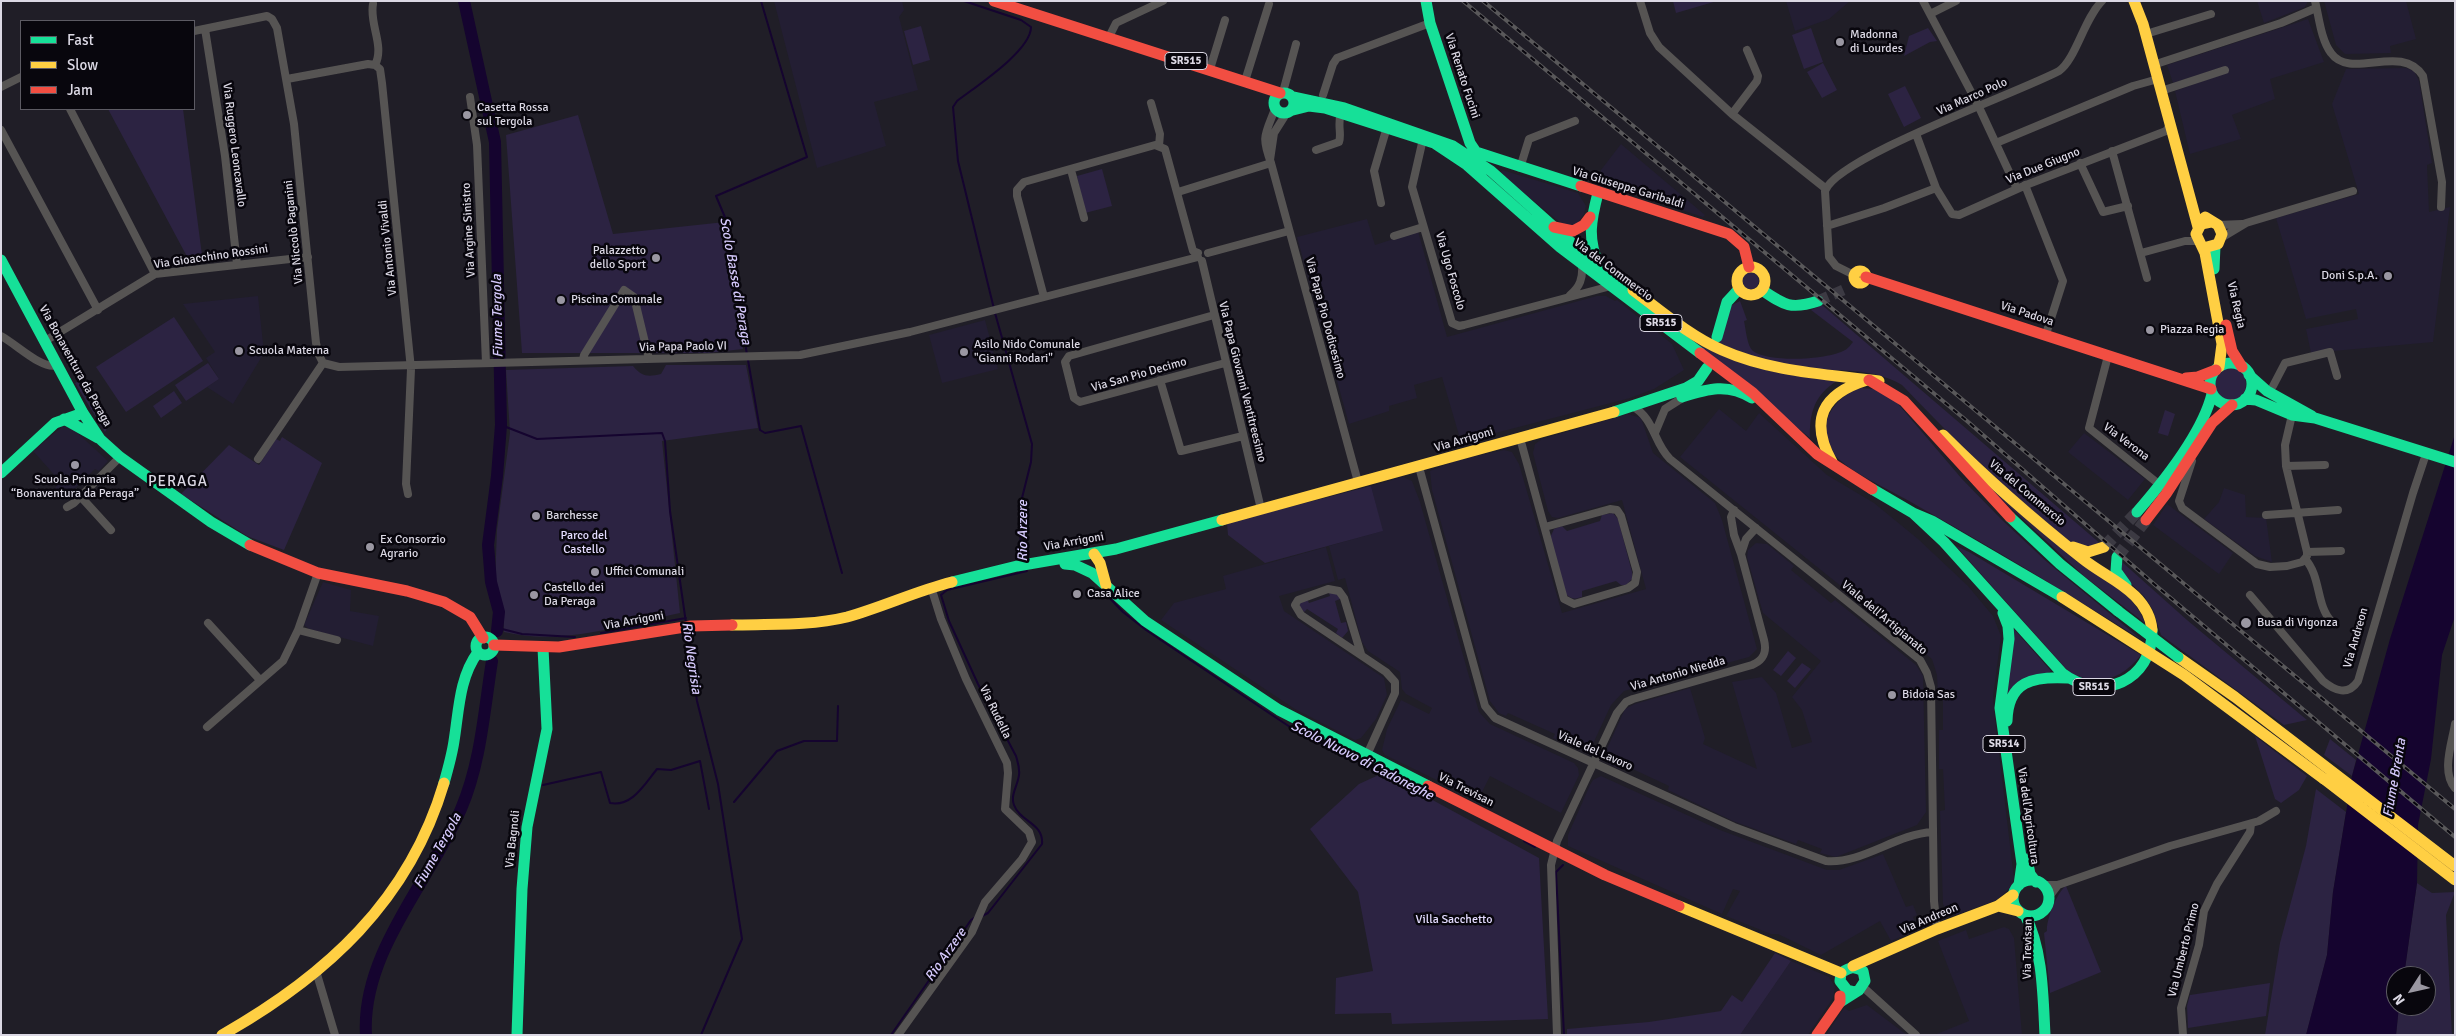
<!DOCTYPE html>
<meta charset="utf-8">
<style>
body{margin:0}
#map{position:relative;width:2456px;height:1036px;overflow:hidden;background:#201e27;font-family:Signika,sans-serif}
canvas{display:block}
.frame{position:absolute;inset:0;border:2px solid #dbd8e4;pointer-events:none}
.legend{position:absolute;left:20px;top:20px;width:175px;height:90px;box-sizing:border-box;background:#08060d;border:1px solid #5c5a63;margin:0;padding:6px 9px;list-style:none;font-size:15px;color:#dbd8e4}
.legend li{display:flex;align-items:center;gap:10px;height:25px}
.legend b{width:25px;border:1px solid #5c5a63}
.north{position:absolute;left:2386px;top:966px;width:50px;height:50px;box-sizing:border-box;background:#08060d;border:1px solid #5c5a63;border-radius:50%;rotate:235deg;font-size:14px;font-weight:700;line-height:20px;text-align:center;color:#dbd8e4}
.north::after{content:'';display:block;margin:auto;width:18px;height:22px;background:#9a97a2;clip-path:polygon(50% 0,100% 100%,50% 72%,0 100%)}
</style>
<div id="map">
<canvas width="2456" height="1036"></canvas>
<div class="frame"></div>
<ul class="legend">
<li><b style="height:6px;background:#16e098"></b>Fast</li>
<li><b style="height:6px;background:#ffcf43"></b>Slow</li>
<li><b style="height:6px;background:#f24e42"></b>Jam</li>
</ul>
<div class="north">N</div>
</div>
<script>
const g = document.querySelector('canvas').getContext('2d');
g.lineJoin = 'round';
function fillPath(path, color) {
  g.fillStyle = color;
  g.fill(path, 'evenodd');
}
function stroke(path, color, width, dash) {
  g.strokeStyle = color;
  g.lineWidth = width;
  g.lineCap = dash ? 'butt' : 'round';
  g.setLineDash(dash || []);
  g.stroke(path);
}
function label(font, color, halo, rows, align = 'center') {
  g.font = font + ' Signika,sans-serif';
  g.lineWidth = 5;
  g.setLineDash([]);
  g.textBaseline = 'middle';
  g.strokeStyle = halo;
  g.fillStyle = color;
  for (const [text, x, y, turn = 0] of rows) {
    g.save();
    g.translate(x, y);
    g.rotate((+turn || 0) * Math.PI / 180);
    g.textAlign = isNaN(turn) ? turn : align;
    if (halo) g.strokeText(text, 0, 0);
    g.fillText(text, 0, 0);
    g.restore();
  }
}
fillPath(new Path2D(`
 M774,1h128l2,9 -5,7 19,73 -44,12 12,44 -69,22z
 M1786,1h64l-21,18 -34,12z
 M2257,1h51l-3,6 -5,2 -36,14z
 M2324,1h82l10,38 -26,7 1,7 -46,1 -9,-9z
 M2308,19l16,43 -54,17 5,20 -43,16 9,24 -51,15 -15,-63 53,-19 -2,-6 -53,17 -6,-18z
 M2406,68l8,3 5,10 13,82 -5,2 2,47 21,-5 -17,135 -122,11 -5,-24 52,-10 -2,-10 -50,10 -30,-101 83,-24 -27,-90 14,-35z
 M1621,144l84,71 -2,2 -106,-35 4,-12z
 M1502,170l76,23 8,13 -2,8 -7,10 -6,3 -10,-4 -61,-49z
 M1367,219l8,26 43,-14 29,106 150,-41h9l9,5 2,-1 55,44 12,26 -30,19 -24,9 -169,44 -19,-65 -28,8 3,13 -28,8v5l-40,13 -52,-187z
 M258,296l6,57 -31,51 -26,-17 12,-8 -13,-21 9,-6 -32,-48z
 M985,320l13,49 -56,14 -13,-48z
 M1719,409l27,22 13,-18 68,62 47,28 44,36 50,47 25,30 8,20 -8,61 1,14 20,168 -3,8 -14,13 -41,15 -9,-4 -4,-7 -3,-93 5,-1 -2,-41h-4v-39h4v-35l-5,-1 -1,-19 -5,-16 -252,-202z
 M1628,414l13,4 12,35 62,50 7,17 35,129 -8,8 -125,34 -13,14 -20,43 -7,3 -31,-13 2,-4 -47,-21 -2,3 -7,-3 -9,-12 -58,-211 -2,-19 27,-11 47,-10 8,2 7,12 43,149 84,-24 -24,-89 -64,18 -6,-1 -4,-6 -15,-58 2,-9 7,-5z
 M63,426l10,3 35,32 -9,10 -4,-2 -30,29 -10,-10 5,-7 -27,-30z
 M2084,433l61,46 -17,21 -60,-48z
 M1403,477l9,4 8,21 59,210 11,12 84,39 4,5 1,7 -18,38 -71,-37 -12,24 -93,-45 -3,-5 5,-21 14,-29 28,14 3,-6 -26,-14 -4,-5 -2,-17 -32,-21 -6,-9 -17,-64 -7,2 -9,-34 53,-15 -11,-45z
 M2224,488l21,7 1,22 20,1 6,44 -17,-6 -51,-37 15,-17z
 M2167,504l66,49 -14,21 -66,-49z
 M1756,543l11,1 27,22 -3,4 40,33 4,-3 81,65 7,11 3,136 -9,13 -81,32 -16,-4 2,-4 -24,-9 -2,4 -63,-23 -65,-31 1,-4 -47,-22 -3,5 -10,-5 -4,-11 20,-44 10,-5 55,-16 15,50 -2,6 54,25 -25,-87 30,-5 14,16 16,55 20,-6 -10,-32 -10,-13 29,-36 -58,-48 -16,-56 1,-7z
 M1326,547l9,34 -56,15 5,15 100,67 3,17 -11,24 -15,19 -6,2 -60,-31 -134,-89 13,-17 52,-14 -3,-13z
 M323,582l28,8 -1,21 29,5 -6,30 -64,-17 -5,-4z
 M1601,776l119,54 107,40h12l44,-16 23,53 7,-2 4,10 -4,2 5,12 -27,12 -11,-20 -59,34 -43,-21h-7l-45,-18 14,-25 -7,-2 -11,25 -154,-68v-11l22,-50 3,-5z
 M2004,927l5,2 5,9 8,97h-88l35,-14 -31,-80 28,-11 3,9z
 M1791,961l38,16 6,10 -2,11 -25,37h-68z
 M1867,1005l40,30h-81l18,-27 5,3z`), '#231e33');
fillPath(new Path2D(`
 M1673,1h44l-41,12z
 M921,26l9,34 -17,5 -9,-34z
 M1811,28l12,34 -19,7 -12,-34z
 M1928,28l9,13 -7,1 -26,14 5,-20z
 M1823,63l14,27 -15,8 -15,-26z
 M1905,86l16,32 -17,9 -16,-33z
 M108,109h75l20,154 -12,1z
 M578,115l35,119 112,-12 18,127 -36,4h-185l-16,-218z
 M1102,169l10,37 -27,7 -8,-37z
 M1741 281a9 9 0 1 1 18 0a9 9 0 1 1-18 0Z
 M1740,301l7,19 -3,1c2,9 3,25 9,30 16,12 75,9 92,-1 3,-1 6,-6 8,-8l-42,-32 11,-5 280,240c-8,3 -17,3 -26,0 -12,-5 -25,-20 -36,-28 -49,-41 -94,-86 -138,-132 -33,-20 -73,-12 -109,-18 -26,-5 -50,-14 -74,-24l11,-37z
 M174,317l29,44 -77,51 -30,-45z
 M1689,339c55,30 87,35 148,42 -22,13 -28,32 -27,57z
 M208,363l11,16 -33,22 -11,-16z
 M666,365h80l12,63 -96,13 18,172c-57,12 -118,33 -176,19l-1,-21 -8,-29 2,-52 13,-97 -4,-63 127,-4c9,11 15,11 28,8z
 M2212 384a17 17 0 1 1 34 0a17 17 0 1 1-34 0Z
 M79,381l3,1 -3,3 25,42 4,-1 -3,6 -30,-49z
 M1861,388l13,1 19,9 69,81 40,41 45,42 95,78c-75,-47 -149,-92 -226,-135 -21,-13 -70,-34 -83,-52 -19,-27 1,-57 28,-65z
 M174,391l8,12 -21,15 -8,-12z
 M2165,410l10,4 -7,22 -10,-3z
 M282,437l40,26 -38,87 -37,-14 -66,-42 48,-49 30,20 17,-26 4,2z
 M1985,484l144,113 11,15 5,11 -61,-47z
 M1371,486l12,45 -118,32 -37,-28 -1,-12z
 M1613,513l5,6 14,53v7l-6,6h-5l-5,-4 -34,10v6c-7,2 -10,3 -16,-3l-16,-56 4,-9 8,-3 5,5 33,-10 2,-6z
 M1956,546l13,6 172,103c-19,24 -43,33 -72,17z
 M2122,562l65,58 120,100 -23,5 -123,-90 -8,-25 -9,-14 -20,-19 -3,-8z
 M1333,592l6,3 1,4 -5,2 6,22 5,-1 2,9 -6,7 -6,-5 2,-4 -31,-20 -3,3 -4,-5v-4l7,-4 2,4 21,-7 -1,-3z
 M2013,628l38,43 -48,28z
 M1788,651l8,7 -15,18 -8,-6z
 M1802,663l9,6 -16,19 -8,-7z
 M2255,736l52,40 -8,14 -18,13 -6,-4z
 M2330,739l26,21 -4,16 -28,-21z
 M1383,773l156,85 9,161 -156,5 -1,-11 -56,1 1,-36 37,-7 -15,-79 -48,-63 49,-45z
 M2316,789l30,23 -13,80 -6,63 -21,80h-41l15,-92 26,-97z
 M2417,883l15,10 23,-1 -9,23 6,120h-56l3,-29h27v-30h-22z
 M2066,886l35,86 -51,21 -6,-60 3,-2c-1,-11 10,-39 19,-45z
 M1775,953l16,8 -51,74h-173v-6l82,-7 72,-11 11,-16 10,7z
 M2270,983l-4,33 -78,12 -1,-22 3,-11z`), '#2c2342');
fillPath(new Path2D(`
 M2455,434v182l-13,39 -11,104 -13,66 -1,58 -13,93h-8v30h3l-3,29h-90l21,-80 6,-63 19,-116 38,-137z`), '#15042f');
stroke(new Path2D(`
 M964,1l57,19 10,7c0,24 -56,60 -74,74l-4,6 5,54 36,148
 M995,313l37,131 -1,18 -11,44 1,56
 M747,355l-20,-133 -11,-26 91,-39 -46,-156
 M748,360l12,70 5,3 36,-7 41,147
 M501,425l36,14 125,-6 3,8 5,70 16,112
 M1101,589l22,23 23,18 123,83 27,18 112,52
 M498,628l24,6 53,3
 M687,631l10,70 21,83 24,155 -41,96
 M601,633l85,-15
 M543,785l58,-13 9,31c22,4 34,-18 47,-34l14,1 29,-9 9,48
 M734,802l43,-51 27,-10h33l1,-35
 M1524,841l11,6
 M1563,865l-7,7 8,163
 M982,916l6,-3 54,-69c2,-21 -22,-22 -28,-39 -4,-10 4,-20 5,-30 1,-7 -1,-12 -3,-19l-38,-72 -29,-63 -8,-26 6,-5 80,-19
 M891,1035l80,-115 6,-4`), '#15042f', 2);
stroke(new Path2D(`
 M464,1l31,141 6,283 -4,51 -9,69 3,37 8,30 -2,19
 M366,1035c-5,-82 64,-154 95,-226 20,-47 23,-98 31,-148`), '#15042f', 12);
stroke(new Path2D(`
 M1818,301l30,-13`), '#3c3a43', 11, [11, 5.5]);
stroke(new Path2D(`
 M2104,547l33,-35
 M2117,557l29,-37`), '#3c3a43', 12, [12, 6]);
stroke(new Path2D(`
 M1640,1l10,32 9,14 73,67 93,74
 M1923,1l55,104 39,84
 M2315,1c4,16 6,39 16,52 20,28 70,-11 92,23l19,106 -1,25
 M373,4c-4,20 12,42 2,61l5,4 2,14 29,286 -5,115 2,10
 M1930,14l26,-13
 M205,29l20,127 12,108
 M194,31l73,-15 5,3 5,9 17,96 22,219 3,12 4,8
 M2146,34l65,-20
 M1109,37l7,-14 47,-22
 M2153,65l128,-42 35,-15
 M1210,69l15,-49
 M287,79l81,-15 7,1
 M1245,81l24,-77
 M1,87l20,-10
 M2161,91l64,-21
 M1283,92l13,-48
 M1323,95l10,-31 4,-6 93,-35
 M470,97l7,48 9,218
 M1151,103l9,31 -1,12
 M70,109l85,165
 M1275,109c-10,26 -14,27 -4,54l87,319
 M1732,114l25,-33 1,-5 -11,-26
 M1,130l97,180
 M1916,134l20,54
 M1423,139l-11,48 40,136 7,3 5,-1 147,-39
 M1996,143l137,-57 25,-7
 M1316,150l23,-8c3,-8 -2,-17 2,-29
 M2112,151l35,127
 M1270,160l4,-27 12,-19
 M2080,163l23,49 25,-6
 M1520,168l9,-29 46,-18
 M1071,170l13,48
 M2025,185l38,96 -17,53
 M1178,192l93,-29
 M1381,203l-7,-32 13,-44
 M2218,225l24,-1
 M1827,226l57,-18 52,-20 16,26 7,1 67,-30 140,-54 4,-6
 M1394,236l29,-9
 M2221,238l25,-15 107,-32
 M1208,253l81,-22
 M2141,253l44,-12h13
 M1202,261l59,248
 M1854,275l-18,-9 -7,-9 -4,-66c12,-34 195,-99 234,-120 17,-12 25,-52 43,-70
 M1570,295c10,-8 13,-17 12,-30
 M1044,297l-27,-101v-6l7,-8 131,-37 10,4 28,102 5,2
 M1214,315l-145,41 -4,6 9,36 6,4 145,-39
 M1,336c14,7 42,35 56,29
 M45,341l110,-67 153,-17
 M2108,356l-19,72 71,57
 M583,360l1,-5 40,-65 10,7 15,62
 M323,363l16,4 461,-12 110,-23 288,-75
 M1160,380l21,71 62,-15
 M2273,386l12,-23 45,-11 7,24
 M1632,406c23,13 21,36 38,53l250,201 7,13 4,14 3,214 3,28
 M1655,433l10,-24 19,-12
 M1520,438l44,161 10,5 54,-16 7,-5 2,-11 -16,-56 -4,-6 -7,-1 -65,18
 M258,459l65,-96
 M2192,461l-13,40 3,7 75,56 13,3 17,-1 15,-4 5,-6v-4l-21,-86 -1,-21 7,-30
 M2286,466l39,-1
 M1419,467l66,239 10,12 239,109 92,34c37,3 69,-27 107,-29
 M81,497l30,33
 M67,507l7,-4 46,-46
 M2266,515l72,-5
 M2307,552l34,-1
 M1741,554l5,-15 10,-11
 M2305,559c16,17 11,46 26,62
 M2250,595l73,86c12,10 25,15 35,0l55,-188 13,-39
 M208,623l52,57
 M298,630l39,10
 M1361,654l-17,-56 -5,-7 -11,-2 -30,11 -3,5 6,10 85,57 9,10v11l-29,64
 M2455,724c-3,19 -14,48 0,64
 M207,727l76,-66 15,-31 20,-57
 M2042,885h16l112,-39 89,-25 17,-10
 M2048,898l10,-13
 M316,971l19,64
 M1863,987l53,48
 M898,1035l74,-103 13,-30 37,-43 10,-17 -3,-10 -24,-23 3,-36 -1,-10 -41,-84 -25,-60 -10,-32
 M1557,1035l-6,-170 6,-24 60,-128 9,-11 7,-3 119,-34c12,-5 15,-13 12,-25l-23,-86 -7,-19 -3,-18 3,-7
 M2183,1035l-2,-27 18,-63 5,-34 13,-27 33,-52 1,-8`), '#565453', 8);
stroke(new Path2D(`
 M1426,1l4,22 40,120 6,9 105,34
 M1274 103a10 10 0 1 1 20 0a10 10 0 1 1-20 0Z
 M1293,97l51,11 109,38 38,25 92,82 50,37
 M1293,110l16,-4 16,2 109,35 33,22 93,82 140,106
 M1598,193c-7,27 -11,46 1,72
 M1,260l82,153 17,26 20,18 91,65 39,23
 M2214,269l1,-23
 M1762,290c22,15 29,20 56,11
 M1717,337l10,-35 12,-13
 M2210 384a21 21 0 1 1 42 0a21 21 0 1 1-42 0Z
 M2249,375l18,16 45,25
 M1682,397c26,-8 45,-14 70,1
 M2245,399l11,1 36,15 23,3 140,44
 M1614,412l72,-24 12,-7 9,-13
 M64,419l34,19
 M1,473l54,-50 28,-10
 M1872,489l41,24 31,29 118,131c39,30 91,8 90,-43
 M2137,512c27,-31 65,-78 75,-118
 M1913,513l19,8 130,76
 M2010,517l50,47 58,47
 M2117,557l-1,14 10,14
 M1065,564l10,1 17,8 53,48 134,89 149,76
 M952,582l65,-16 99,-17 106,-29
 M2003,613l5,13 1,13 -9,69 22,156 -3,21
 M476 646a9 9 0 1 1 18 0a9 9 0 1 1-18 0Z
 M2007,721c1,-40 26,-45 61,-43
 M444,783c4,-14 8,-28 10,-42 5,-31 5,-63 24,-89
 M2027,859l3,15 6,8
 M2013 898a18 18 0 1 1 36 0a18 18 0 1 1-36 0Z
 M2025,915c18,34 18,82 20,120
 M1840,1002l19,-12 6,-9 -2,-10c-9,-5 -13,-4 -22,2l-1,8 7,9 8,2
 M517,1035l5,-146 5,-62 20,-98 -4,-81`), '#16e098', 11);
stroke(new Path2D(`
 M2134,1l9,23 55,203
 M2205,217l13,8 4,9 -4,10 -11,3
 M2211,222l-10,2 -5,10 9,19 17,91 -3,23
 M1737 281a14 14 0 1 1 28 0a14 14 0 1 1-28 0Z
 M1854 277a6 6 0 1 1 12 0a6 6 0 1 1-12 0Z
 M1633,290c28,21 57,46 89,60 49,22 104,24 157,31
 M1943,435c44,44 91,85 140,124 16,13 37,22 52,37 9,9 16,21 17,34
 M1832,462c-23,-42 -10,-68 35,-82
 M1222,520l392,-108
 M2073,547l15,5 16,-5
 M1094,554l6,9 6,22
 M732,625c38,-1 79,1 115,-8 36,-10 69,-26 105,-35
 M2178,657l57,40 220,169
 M2324,779l131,101
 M1679,906l162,67
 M1998,906l20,5
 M1853,966l84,-37 61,-23 15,-11
 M222,1035c104,-59 187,-134 222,-252`), '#ffcf43', 11);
stroke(new Path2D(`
 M994,1l286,92
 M1581,186l148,48 15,13 5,20
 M1554,227l19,4 11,-6 6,-8
 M1866,277l345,112
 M2226,325l6,26 10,16
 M1700,353l53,40 64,61 55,35
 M2186,378l12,-1 18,-7
 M1869,380l35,21 106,116
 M2146,520l20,-26 46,-71 20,-18
 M250,545l68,28 89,18 37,11 26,15 13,21
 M494,645l65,2 132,-21 41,-1
 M1428,786l177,89 74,31
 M1817,1035l23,-33v-6`), '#f24e42', 11);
const rail = new Path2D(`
 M1463,1l504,420 187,163 301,253
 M1483,1l972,808`);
stroke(rail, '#59585a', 4);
stroke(rail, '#08060d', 2, [5.5]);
stroke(new Path2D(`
 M2118,611l60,46`), '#16e098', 11);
stroke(new Path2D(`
 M2062,597l122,78 140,104`), '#ffcf43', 11);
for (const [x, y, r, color] of [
 [1840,42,5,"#9a97a2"],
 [467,115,5,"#9a97a2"],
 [656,258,5,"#9a97a2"],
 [2388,276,5,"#9a97a2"],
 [561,300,5,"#9a97a2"],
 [2150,330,5,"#9a97a2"],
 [239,351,5,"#9a97a2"],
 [964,352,5,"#9a97a2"],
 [75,465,5,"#9a97a2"],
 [536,516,5,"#9a97a2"],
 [370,547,5,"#9a97a2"],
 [595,572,5,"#9a97a2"],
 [1077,594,5,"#9a97a2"],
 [534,595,5,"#9a97a2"],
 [2246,623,6,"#9a97a2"],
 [1892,695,5,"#9a97a2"]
]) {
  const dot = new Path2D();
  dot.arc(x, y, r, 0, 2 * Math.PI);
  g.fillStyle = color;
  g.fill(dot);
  stroke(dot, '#08060d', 2);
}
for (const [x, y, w] of [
 [1186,61,42],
 [1661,323,42],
 [2094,687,42],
 [2004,744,42]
]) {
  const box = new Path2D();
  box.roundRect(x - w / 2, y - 8.5, w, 17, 4);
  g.fillStyle = '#08060d';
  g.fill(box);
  stroke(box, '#dbd8e4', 1);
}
label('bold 11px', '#dbd8e4', null, [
 ["SR515",1186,61],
 ["SR515",1661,323],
 ["SR515",2094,687],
 ["SR514",2004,744]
]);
label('12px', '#dbd8e4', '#08060d', [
 ["Madonna",1850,35],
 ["di Lourdes",1850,49],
 ["Casetta Rossa",477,108],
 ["sul Tergola",477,122],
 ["Palazzetto",646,251,"right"],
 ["dello Sport",646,265,"right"],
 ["Doni S.p.A.",2378,276,"right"],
 ["Piscina Comunale",571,300],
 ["Piazza Regia",2160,330],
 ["Asilo Nido Comunale",974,345],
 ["\"Gianni Rodari\"",974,359],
 ["Scuola Materna",249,351],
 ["Scuola Primaria",75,480,"center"],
 ["“Bonaventura da Peraga”",75,494,"center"],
 ["Barchesse",546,516],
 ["Ex Consorzio",380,540],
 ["Agrario",380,554],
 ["Uffici Comunali",605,572],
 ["Castello dei",544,588],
 ["Da Peraga",544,602],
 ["Casa Alice",1087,594],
 ["Busa di Vigonza",2257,623],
 ["Bidoia Sas",1902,695]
], 'left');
label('12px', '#dbd8e4', '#08060d', [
 ["Via Renato Fucini",1462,76,72],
 ["Via Marco Polo",1972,97,-24],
 ["Via Ruggero Leoncavallo",234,145,83],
 ["Via Due Giugno",2043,166,-22],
 ["Via Giuseppe Garibaldi",1628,188,17],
 ["Via Argine Sinistro",469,230,-93],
 ["Via Niccolò Paganini",294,232,-96],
 ["Via Antonio Vivaldi",388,248,-96],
 ["Via Gioacchino Rossini",211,257,-8],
 ["Via del Commercio",1613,270,37],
 ["Via Ugo Foscolo",1450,271,74],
 ["Via Regia",2236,305,77],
 ["Via Padova",2027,314,18],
 ["Via Papa Pio Dodicesimo",1325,318,75],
 ["Via Papa Paolo VI",683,347,-1],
 ["Via Bonaventura da Peraga",75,366,61],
 ["Via San Pio Decimo",1139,375,-16],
 ["Via Papa Giovanni Ventitreesimo",1242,382,76],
 ["Via Arrigoni",1464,440,-16],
 ["Via Verona",2126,442,37],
 ["Via del Commercio",2027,493,40],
 ["Via Arrigoni",1074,542,-10],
 ["Viale dell'Artigianato",1884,618,40],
 ["Via Arrigoni",634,621,-10],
 ["Via Andreon",2356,638,-74],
 ["Via Antonio Niedda",1678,674,-16],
 ["Via Rudella",995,712,64],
 ["Viale del Lavoro",1595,751,24],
 ["Via Trevisan",1466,790,27],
 ["Via dell'Agricoltura",2028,816,82],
 ["Via Bagnoli",513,839,-84],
 ["Via Andreon",1929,919,-23],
 ["Via Trevisan",2028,949,-89],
 ["Via Umberto Primo",2184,950,-76]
]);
label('12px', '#e4dcff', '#08060d', [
 ["Parco del",584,536],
 ["Castello",584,550],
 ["Villa Sacchetto",1454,920]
]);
label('italic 14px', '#d5c9fc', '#08060d', [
 ["Scolo Basse di Peraga",735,281,80],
 ["Fiume Tergola",498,316,-91],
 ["Rio Arzere",1023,531,-90],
 ["Rio Negrisia",691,658,82],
 ["Scolo Nuovo di Cadoneghe",1362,761,27],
 ["Fiume Brenta",2395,778,-80],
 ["Fiume Tergola",438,851,-61],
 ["Rio Arzere",946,955,-55]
]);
g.letterSpacing = '1px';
label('15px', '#dbd8e4', '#08060d', [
 ["PERAGA",178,482]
]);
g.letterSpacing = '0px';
</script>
